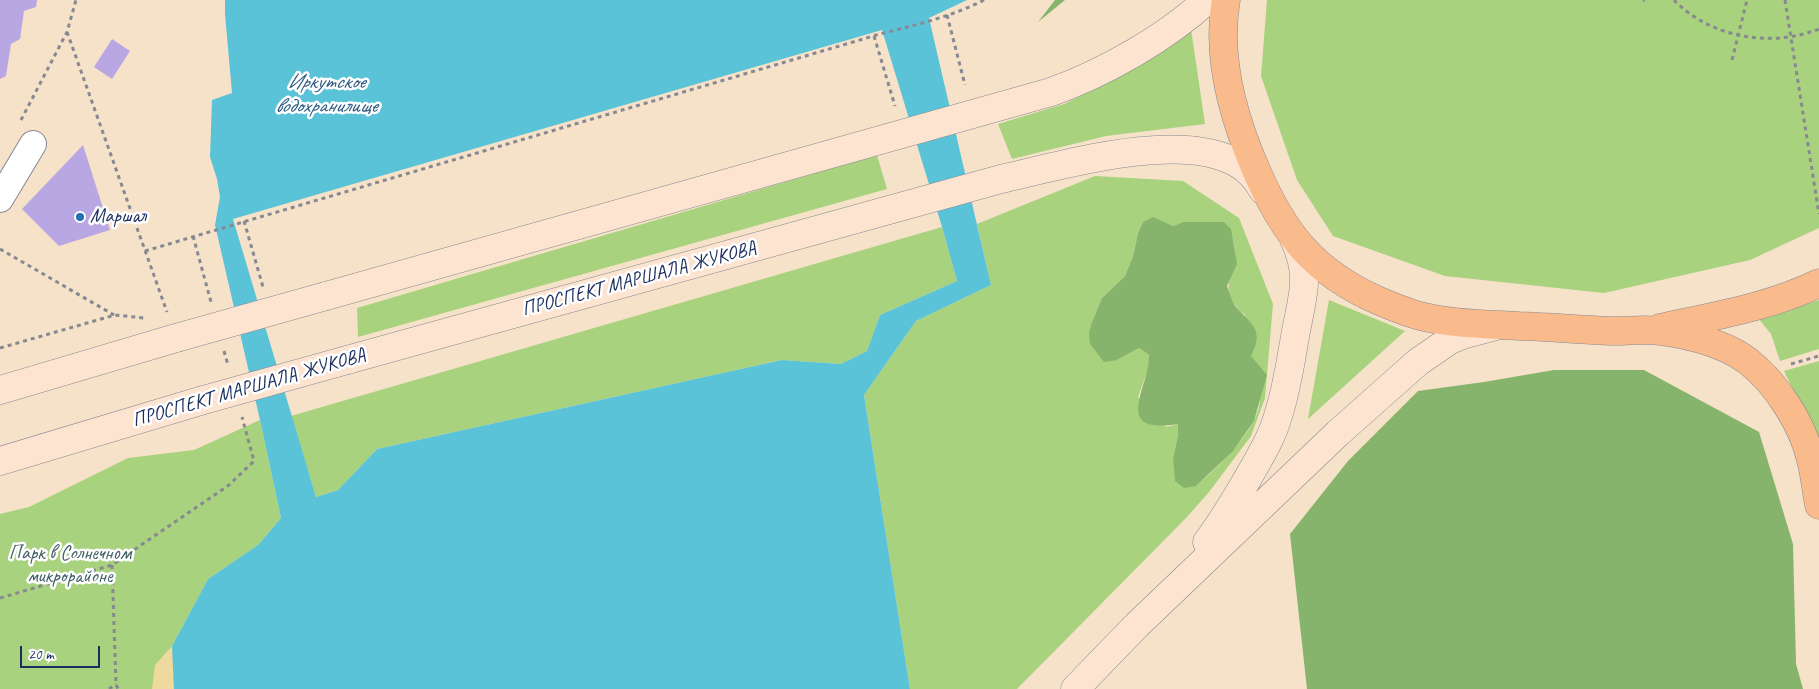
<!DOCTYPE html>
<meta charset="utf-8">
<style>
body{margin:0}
#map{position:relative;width:1819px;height:689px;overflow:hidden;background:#f5e2c8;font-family:Caveat,sans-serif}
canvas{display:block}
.scale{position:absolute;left:20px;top:646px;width:80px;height:22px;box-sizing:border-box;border:2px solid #1b2f5e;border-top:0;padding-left:6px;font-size:15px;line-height:18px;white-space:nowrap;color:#1b2f5e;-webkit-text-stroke:4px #fff;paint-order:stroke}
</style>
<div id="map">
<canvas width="1819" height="689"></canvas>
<div class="scale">20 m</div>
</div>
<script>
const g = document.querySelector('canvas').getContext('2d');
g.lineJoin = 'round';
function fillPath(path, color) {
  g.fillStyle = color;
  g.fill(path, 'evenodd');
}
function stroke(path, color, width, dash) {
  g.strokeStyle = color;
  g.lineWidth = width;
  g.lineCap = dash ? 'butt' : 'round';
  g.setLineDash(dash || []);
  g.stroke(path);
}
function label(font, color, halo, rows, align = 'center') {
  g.font = font + ' Caveat,sans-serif';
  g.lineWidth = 5;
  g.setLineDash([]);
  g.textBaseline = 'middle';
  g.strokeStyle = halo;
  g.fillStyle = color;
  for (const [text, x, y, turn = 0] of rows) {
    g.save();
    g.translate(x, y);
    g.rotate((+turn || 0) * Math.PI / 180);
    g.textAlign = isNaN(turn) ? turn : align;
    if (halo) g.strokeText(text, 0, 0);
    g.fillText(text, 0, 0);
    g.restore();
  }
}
fillPath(new Path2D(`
 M1267,0h552v228l-69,32 -146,33 -159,-17 -112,-40 -36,-56 -36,-104z
 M1191,29l14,95 -99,12 -94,23 -14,-35 66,-20 52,-25z
 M877,155l10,34 -529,148 -1,-29z
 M1095,176l88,5 56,37 34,86 -8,94 -14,38 -42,56 -22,25 -170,172h-107l-46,-294 52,-74 75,-36 -14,-61zM1143,222h19l11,4 10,-4 50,19c8,30 -21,46 12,74 2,14 4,28 6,41 3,14 9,28 9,42 1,29 -43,70 -64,88l-23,-28 5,-23v-11l-12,3 -28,-30 11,-31v-11l-10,-7 -22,12 -25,-38 10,-24 23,-22 8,-20 5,-23z
 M942,227l15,54 -77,34 -13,36 -26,13 -59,-4 -405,89 -39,41 -22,7 -25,-81z
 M1329,300l76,31 -97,88z
 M1819,300v49l-39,12 -9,-27 -12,-15z
 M1819,361v102l-23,-67 -12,-25z
 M260,420l21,98 -23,27 -50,34 -36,67 2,43h-174v-175l29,-7 99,-49 66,-8z`), '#a8d27e');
fillPath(new Path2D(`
 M1055,0h10l-27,22z
 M1153,217l20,9 10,-4h41l7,7 6,35 -10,22c3,7 5,17 10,22 16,17 27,23 14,48l16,19 -13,46 -21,30 -37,35 -12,2 -9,-7 -2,-23 5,-23v-11c-68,11 -28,-37 -29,-69l-10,-7 -22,12 -13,2 -14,-18 -1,-11 3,-11 10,-24 23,-22 8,-20 5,-23 5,-11z
 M1554,370h90l115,62 34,112 3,120 7,25h-496l-17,-155 58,-73 70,-70 66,-9z`), '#86b46d');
fillPath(new Path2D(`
 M172,646l2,43h-22l3,-24z`), '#eeda9e');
fillPath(new Path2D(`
 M225,0h742l-38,18 62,267 -75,36 -52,74 46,294h-736l-2,-43 36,-67 50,-34 23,-27 -21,-98 -45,-195 5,-28 -3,-18 -7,-22 2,-57 20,-7 -7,-79zM882,30l60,197 15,54 -77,34 -13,36 -26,13 -59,-4 -405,89 -39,41 -22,7 -83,-278z`), '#5bc3d8');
fillPath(new Path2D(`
 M0,0h37l-1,7 -12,4 -4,28 -9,5 -5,32 -6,3z
 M112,39l18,12 -18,28 -18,-12z
 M83,145l27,85 -51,16 -37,-37z`), '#b9a7e3');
const minor = new Path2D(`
 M0,199l33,-55`);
const secondary = new Path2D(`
 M326,296l725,-204c53,-19 115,-54 156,-92
 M347,360l654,-181c62,-14 183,-50 239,-14 10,6 17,15 23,25
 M0,390l176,-52
 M0,461l200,-60
 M1207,542c16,-21 28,-42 41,-64 11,-20 24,-40 30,-62 9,-27 13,-57 18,-85 7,-37 15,-56 -2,-92
 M1075,689l62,-64 201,-192 80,-71 32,-22 12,-5 34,-9`);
const primary = new Path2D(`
 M1226,0c-10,57 8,120 31,172 27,62 57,100 120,128 14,6 28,12 43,16 32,8 66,8 99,10 32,1 63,4 95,5 11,0 21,-1 32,-1 31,1 78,12 103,32 28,22 54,63 62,98 4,15 5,30 8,45
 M1660,328c54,-12 110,-21 159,-45`);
stroke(minor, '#888893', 28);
stroke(secondary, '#888893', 29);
stroke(primary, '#888893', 29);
stroke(new Path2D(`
 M1674,0c37,38 97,48 145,29
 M1785,0l34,214
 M1643,1l1,-1
 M947,15l18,70
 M67,32l100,280
 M874,36l21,70
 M1732,60l15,-60
 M21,120l46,-88 9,-32
 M244,221l19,66
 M193,236l18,66
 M0,249l114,66
 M145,251l735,-217c35,-9 71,-17 104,-34
 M0,348l115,-33 29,3
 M224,351l4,14
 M1791,364l28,-8
 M112,565l4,119 2,5
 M0,598l112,-33 117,-80 25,-24 -12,-44
 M109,689l7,-5`), '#888893', 3, [4, 4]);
stroke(minor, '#fff', 26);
stroke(secondary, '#fde4d1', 28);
stroke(primary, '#fabb8c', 28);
const secondaryBridge = new Path2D(`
 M176,338l150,-42
 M200,401l147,-41`);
stroke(secondaryBridge, '#888893', 29, []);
stroke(secondaryBridge, '#fde4d1', 28);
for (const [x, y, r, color] of [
 [80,217,5,"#1f6fb2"]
]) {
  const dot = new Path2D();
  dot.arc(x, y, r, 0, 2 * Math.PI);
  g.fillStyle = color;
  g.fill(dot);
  stroke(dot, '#fff', 2);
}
label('20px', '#1b2f5e', '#fff', [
 ["Маршал",90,217]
], 'left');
label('20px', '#1b2f5e', '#fff', [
 ["ПРОСПЕКТ МАРШАЛА ЖУКОВА",639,279,-15],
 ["ПРОСПЕКТ МАРШАЛА ЖУКОВА",249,388,-16]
]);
label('20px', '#456068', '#fff', [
 ["Парк в Солнечном",70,554],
 ["микрорайоне",70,577]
]);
label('italic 21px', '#2e5b83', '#fff', [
 ["Иркутское",326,82],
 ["водохранилище",326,106]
]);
</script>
